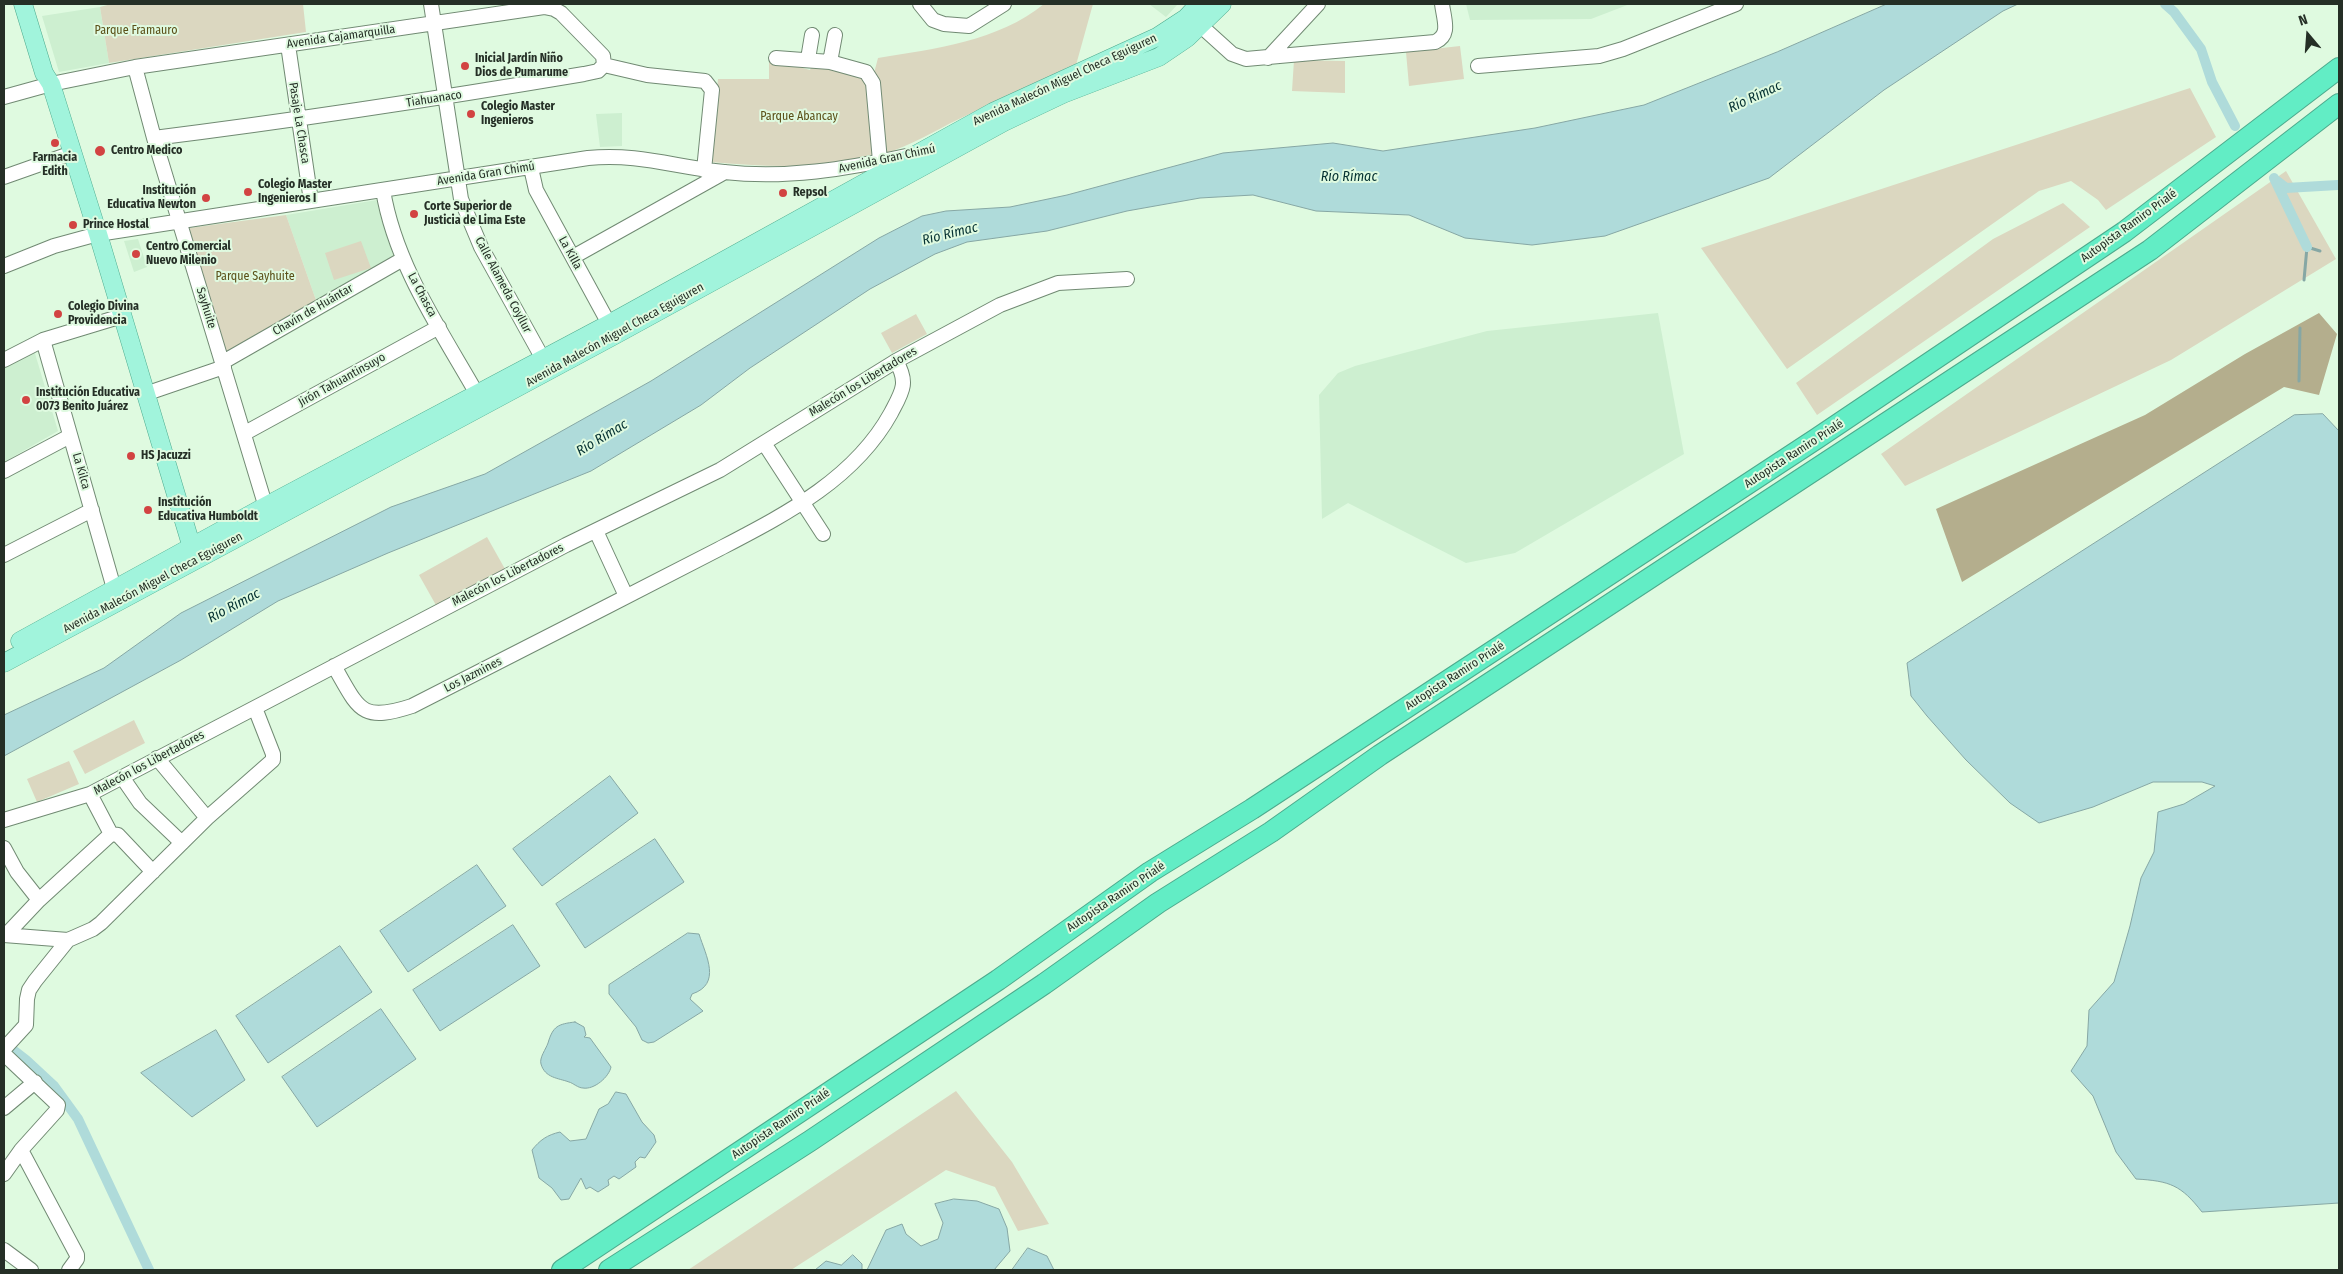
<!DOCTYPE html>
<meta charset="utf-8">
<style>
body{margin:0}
#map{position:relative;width:2343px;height:1274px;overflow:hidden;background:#dffae0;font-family:"Fira Sans Condensed",sans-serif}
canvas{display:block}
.frame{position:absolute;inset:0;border:5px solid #252f26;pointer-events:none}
.north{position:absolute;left:2283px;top:10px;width:50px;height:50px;-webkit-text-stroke:4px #dffae0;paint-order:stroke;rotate:342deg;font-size:14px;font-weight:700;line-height:20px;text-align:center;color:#252f26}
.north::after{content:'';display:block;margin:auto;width:18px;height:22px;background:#252f26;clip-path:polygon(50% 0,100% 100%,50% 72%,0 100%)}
</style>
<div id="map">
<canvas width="2343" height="1274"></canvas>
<div class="frame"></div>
<div class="north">N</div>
</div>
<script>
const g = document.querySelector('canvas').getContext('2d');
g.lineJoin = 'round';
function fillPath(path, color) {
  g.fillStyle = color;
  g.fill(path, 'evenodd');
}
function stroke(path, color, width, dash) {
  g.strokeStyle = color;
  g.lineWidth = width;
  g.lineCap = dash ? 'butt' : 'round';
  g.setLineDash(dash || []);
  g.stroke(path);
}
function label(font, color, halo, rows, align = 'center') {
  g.font = font + ' "Fira Sans Condensed",sans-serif';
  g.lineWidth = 4;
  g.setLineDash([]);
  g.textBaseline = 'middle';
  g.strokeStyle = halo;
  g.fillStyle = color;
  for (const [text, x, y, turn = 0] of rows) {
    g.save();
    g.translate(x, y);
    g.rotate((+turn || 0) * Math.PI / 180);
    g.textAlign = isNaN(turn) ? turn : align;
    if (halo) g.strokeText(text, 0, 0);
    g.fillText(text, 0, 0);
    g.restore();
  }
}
fillPath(new Path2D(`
 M1149,4h29l-12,13z
 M1466,4h164l-39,15 -121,1z
 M100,7l9,56 -50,9 -17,-56z
 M622,113v33l-22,1 -4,-33z
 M377,200l4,18 15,40 -80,42 -30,-85z
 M138,239l9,28 -13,5 -10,-31z
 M1658,313l26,141 -169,99 -49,10 -118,-60 -26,16 -3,-124 19,-22 17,-7 132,-35z
 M34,350l24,81 -54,31v-94z`), '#cdefd0');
fillPath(new Path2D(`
 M111,4h192l3,28 -197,31 -9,-56z
 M1044,4h49l-17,61c-39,18 -78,35 -117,54 -25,12 -48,27 -76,35 -54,16 -117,13 -173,8l8,-83h51v-20l41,11 2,-5 61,12 5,-19c56,-9 121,-17 166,-54z
 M1460,46l4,33 -55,7 -3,-34z
 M1294,60l51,1v32l-53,-2z
 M2190,88l26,49 -110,73 -8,-10 -27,-19 -32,10 -252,178 -86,-121z
 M2286,171l50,88 -165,101 -266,126 -24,-32z
 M2063,203l27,24 -273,188 -21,-32 197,-144z
 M286,215l31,88 -92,49 -36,-124z
 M361,241l10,27 -37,12 -9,-27z
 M916,314l11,20 -35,19 -11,-20z
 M487,537l18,32 -68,38 -18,-32z
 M134,720l11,23 -60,31 -12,-23z
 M69,761l10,23 -42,18 -10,-23z
 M956,1091l56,71 37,62 -31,7 -23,-44 -49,-17 -155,100h-103z`), '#dbd7c0');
fillPath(new Path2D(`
 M2319,313l18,21 -18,61 -35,-8 -322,195 -26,-73 209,-94 100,-61z`), '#b4ae8d');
const water = new Path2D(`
 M1887,4h131l-15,7 -119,79 -115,88 -164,58 -73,9 -67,-7 -56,-23 -93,-4 -63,-16 -53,3 -73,13 -80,20 -80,11 -32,12 -65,35 -120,79 -49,37 -110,66 -203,82 -110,48 -97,59 -177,96v-41l100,-47 77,-55 210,-106 94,-33 166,-93 228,-143 43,-22 24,-5 64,-4 57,-12 156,-42 110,-10 50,8 152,-23 109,-23 133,-53z
 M2323,414l16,17v772l-137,9c-21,-27 -32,-31 -66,-33l-20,-27 -23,-56 -22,-25 16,-25 2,-36 25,-28 16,-56 11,-48 13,-26 4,-40 26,-8 31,-18 -13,-4h-49l-60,25 -54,16 -29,-20 -44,-43 -39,-44 -16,-20 -4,-33 387,-248z
 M610,776l28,37 -96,73 -29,-37z
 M655,839l29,43 -99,66 -29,-44z
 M477,865l29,41 -98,66 -28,-41z
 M513,925l27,41 -100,65 -27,-41z
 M688,933l11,1c7,22 23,50 -7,60l-2,5 13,12 -49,31 -6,1 -6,-3 -6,-13 -27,-33v-9z
 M340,946l32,46 -104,71 -32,-47z
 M381,1009l35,50 -99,68 -35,-50z
 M575,1022l9,5 2,8 -2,2 6,1 21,29c-2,10 -17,23 -28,21 -5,0 -10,-5 -14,-6 -11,-4 -24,-4 -28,-18 -2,-6 5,-15 7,-21 5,-17 10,-19 27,-21z
 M216,1030l29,50 -53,37 -51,-44z
 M616,1092l10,2 16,28 12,13 2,7 -11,16 -5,-1 -5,5 1,5 -17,12 -5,-3 -6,4 1,5 -11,7 -8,-5 -4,2 -5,-11 -12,21 -8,1 -9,-12 -13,-10 -7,-28c8,-10 15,-15 28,-18l10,9 16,-2 13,-30 9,-5z
 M954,1199l23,2 22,8 8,19 3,23 -16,19h-127l19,-40 16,-6 4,10 15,12 17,-7 5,-16 -8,-19z
 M1028,1248l19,8 7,14h-42z
 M853,1255l9,9v6h-47l11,-9 15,4z`);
fillPath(water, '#afdbda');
stroke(water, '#86a7a4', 1);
stroke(new Path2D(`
 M2304,280l3,-33 13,4
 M2299,381l1,-53`), '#86a7a4', 3);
stroke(new Path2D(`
 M2165,4l9,8 27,37 11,33 23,44
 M2274,178l33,69
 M2277,181l9,7 52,-3
 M4,1043l22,17 28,26 24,33 71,151`), '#afdbda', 10);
const minor = new Path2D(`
 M431,4l30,195 20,48 62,112
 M920,4l13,16 11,4 25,2 35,-22
 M1201,26l31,28 14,5 189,-17c16,-7 9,-22 7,-38
 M288,45l23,156
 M776,58l54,4 36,10 7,11 7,78
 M1268,58l50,-54
 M808,59l4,-24
 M830,62l5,-27
 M1478,66l121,-10 24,-7 113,-45
 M135,67l19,71 114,376
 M4,97l47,-13 84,-17 409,-60 10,2 7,4 42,43 1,9
 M154,138c144,-18 287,-40 430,-64l14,-3 6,-6 43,10 58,6 7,9 -8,80
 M531,168l5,22 78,143
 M4,177l68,-24
 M383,190c12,74 57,139 94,204
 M573,257l152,-85
 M4,266l50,-20 44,-12 490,-76c50,-5 87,9 136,14 62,7 122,-3 182,-16
 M43,340l74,259
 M4,360l39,-20 79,-24
 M223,362l180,-103
 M145,394l79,-27
 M245,433l194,-106
 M764,443l59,91
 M4,471l66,-35
 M596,531l30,65
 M4,555l88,-45
 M334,666c25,43 26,57 78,40 65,-33 131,-67 196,-100 37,-19 74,-38 111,-57 65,-34 135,-69 172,-136 11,-21 18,-30 5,-52
 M157,758l50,60
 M122,777l18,26 42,40
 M90,794l21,40
 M4,820l86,-26 476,-249 154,-75 176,-109 104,-56 58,-22 69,-4
 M111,834l7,1 35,37
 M4,848l13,24 22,28
 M4,935l64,5
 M6,935l33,-35 72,-66
 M4,1049l22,-24 1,-26 2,-9 6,-9 33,-41 25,-11 8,-6 106,-105 66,-58v-6l-18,-46
 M4,1054l54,51 -1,5 -36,40 -17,24
 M4,1108l31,-26
 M21,1150l56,105v4l-8,11
 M4,1250l27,20`);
const major = new Path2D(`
 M23,4l21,69 7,11 47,150 97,324
 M20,641l246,-135 343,-182 384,-212 164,-75 29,-19 13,-14
 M4,663l611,-328 389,-213 59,-28 96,-37 28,-19 35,-34`);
const highway = new Path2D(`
 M562,1270l436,-290 152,-108 102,-63 564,-370 308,-207 215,-164
 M609,1270l201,-129 234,-157 114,-81 113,-71 109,-77 770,-505 189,-146`);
stroke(minor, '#718a73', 16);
stroke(major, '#4daa8d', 19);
stroke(highway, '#4daa8d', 22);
stroke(minor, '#fff', 14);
stroke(major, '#a1f4dc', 18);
stroke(highway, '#62edc5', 20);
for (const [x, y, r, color] of [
 [465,66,5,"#d24342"],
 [471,114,5,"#d24342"],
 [55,143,5,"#d24342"],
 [100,151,6,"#d24342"],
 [248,192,5,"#d24342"],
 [783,193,5,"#d24342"],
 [206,198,5,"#d24342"],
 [414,214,5,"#d24342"],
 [73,225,5,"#d24342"],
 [136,254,5,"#d24342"],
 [58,314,5,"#d24342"],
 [26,400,5,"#d24342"],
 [131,456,5,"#d24342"],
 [148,510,5,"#d24342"]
]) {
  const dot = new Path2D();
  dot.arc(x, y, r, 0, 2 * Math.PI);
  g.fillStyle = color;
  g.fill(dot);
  stroke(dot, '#dffae0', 2);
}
label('12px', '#5b5018', '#dffae0', [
 ["Parque Framauro",136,31],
 ["Parque Abancay",799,117],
 ["Parque Sayhuite",255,277]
]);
label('12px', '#252f26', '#dffae0', [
 ["Avenida Cajamarquilla",341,37,-8],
 ["Avenida Malecón Miguel Checa Eguiguren",1065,80,-25],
 ["Tiahuanaco",434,99,-9],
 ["Pasaje La Chasca",299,123,81],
 ["Avenida Gran Chimú",887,159,-12],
 ["Avenida Gran Chimú",486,174,-9],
 ["Autopista Ramiro Prialé",2129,226,-36],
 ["La Killa",570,253,61],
 ["Calle Alameda Coyllur",503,285,62],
 ["La Chasca",422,295,62],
 ["Sayhuite",206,308,73],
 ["Chavín de Huántar",313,310,-30],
 ["Avenida Malecón Miguel Checa Eguiguren",615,335,-29],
 ["Jirón Tahuantinsuyo",342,380,-29],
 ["Malecón los Libertadores",863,382,-31],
 ["Autopista Ramiro Prialé",1794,454,-33],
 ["La Kilca",81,471,74],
 ["Malecón los Libertadores",508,575,-27],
 ["Avenida Malecón Miguel Checa Eguiguren",153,583,-28],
 ["Los Jazmines",473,675,-27],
 ["Autopista Ramiro Prialé",1455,676,-33],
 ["Malecón los Libertadores",149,763,-28],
 ["Autopista Ramiro Prialé",1116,897,-34],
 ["Autopista Ramiro Prialé",781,1124,-34]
]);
label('bold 12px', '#252f26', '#dffae0', [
 ["Inicial Jardín Niño",475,59],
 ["Dios de Pumarume",475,73],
 ["Colegio Master",481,107],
 ["Ingenieros",481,121],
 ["Centro Medico",111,151],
 ["Farmacia",55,158,"center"],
 ["Edith",55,172,"center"],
 ["Colegio Master",258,185],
 ["Ingenieros I",258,199],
 ["Institución",196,191,"right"],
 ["Educativa Newton",196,205,"right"],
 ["Repsol",793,193],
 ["Corte Superior de",424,207],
 ["Justicia de Lima Este",424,221],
 ["Prince Hostal",83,225],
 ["Centro Comercial",146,247],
 ["Nuevo Milenio",146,261],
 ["Colegio Divina",68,307],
 ["Providencia",68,321],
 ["Institución Educativa",36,393],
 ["0073 Benito Juárez",36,407],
 ["HS Jacuzzi",141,456],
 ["Institución",158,503],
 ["Educativa Humboldt",158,517]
], 'left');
label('italic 14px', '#053131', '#dffae0', [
 ["Río Rímac",1755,97,-25],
 ["Río Rímac",1349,177],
 ["Río Rímac",950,234,-14],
 ["Río Rímac",602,438,-31],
 ["Río Rímac",234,606,-28]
]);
</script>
